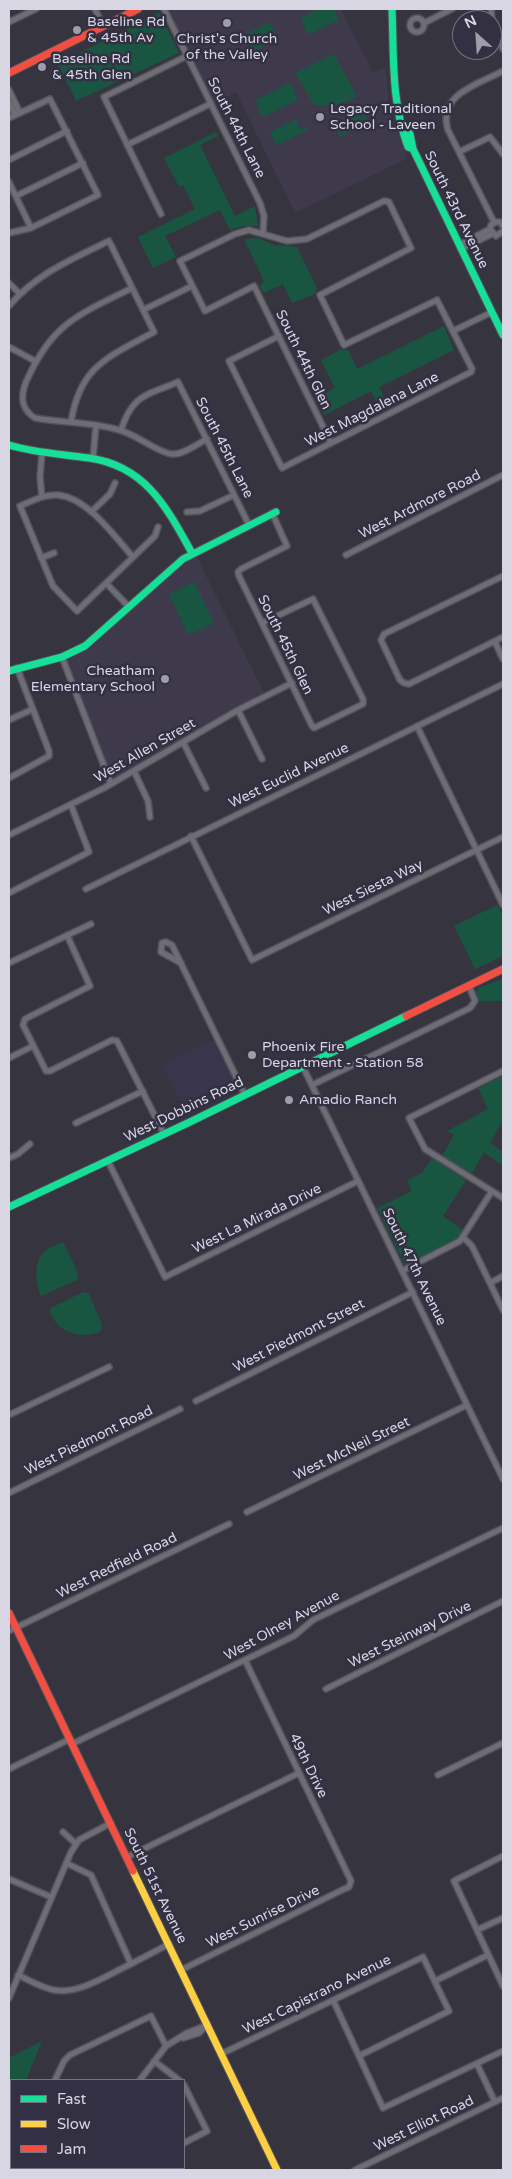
<!DOCTYPE html>
<style>
body{margin:0}
#map{position:relative;width:512px;height:2179px;overflow:hidden;background:#36343f;font-family:"Varela Round",sans-serif}
canvas{display:block}
.frame{position:absolute;inset:0;border:10px solid #d8d6e3;pointer-events:none}
.legend{position:absolute;left:10px;top:2079px;width:175px;height:90px;box-sizing:border-box;background:#333043;border:1px solid #757283;margin:0;padding:6px 9px;list-style:none;font-size:15px;color:#d8d6e3}
.legend li{display:flex;align-items:center;gap:10px;height:25px}
.legend b{width:25px;border:1px solid #757283}
.north{position:absolute;left:452px;top:10px;width:50px;height:50px;box-sizing:border-box;background:#333043;border:1px solid #757283;border-radius:50%;rotate:334deg;font-size:14px;font-weight:700;line-height:20px;text-align:center;color:#d8d6e3}
.north::after{content:'';display:block;margin:auto;width:18px;height:22px;background:#9f9daa;clip-path:polygon(50% 0,100% 100%,50% 72%,0 100%)}
</style>
<div id="map">
<canvas width="512" height="2179"></canvas>
<div class="frame"></div>
<ul class="legend">
<li><b style="height:6px;background:#16e098"></b>Fast</li>
<li><b style="height:6px;background:#ffcf43"></b>Slow</li>
<li><b style="height:6px;background:#f24e42"></b>Jam</li>
</ul>
<div class="north">N</div>
</div>
<script>
const g = document.querySelector('canvas').getContext('2d');
g.lineJoin = 'round';
function fillPath(path, color) {
  g.fillStyle = color;
  g.fill(path, 'evenodd');
}
function stroke(path, color, width, dash) {
  g.strokeStyle = color;
  g.lineWidth = width;
  g.lineCap = dash ? 'butt' : 'round';
  g.setLineDash(dash || []);
  g.stroke(path);
}
function label(font, color, halo, rows, align = 'center') {
  g.font = font + ' "Varela Round",sans-serif';
  g.lineWidth = 5;
  g.setLineDash([]);
  g.textBaseline = 'middle';
  g.strokeStyle = halo;
  g.fillStyle = color;
  for (const [text, x, y, turn = 0] of rows) {
    g.save();
    g.translate(x, y);
    g.rotate((+turn || 0) * Math.PI / 180);
    g.textAlign = isNaN(turn) ? turn : align;
    if (halo) g.strokeText(text, 0, 0);
    g.fillText(text, 0, 0);
    g.restore();
  }
}
fillPath(new Path2D(`
 M215,1039l24,48 -53,26 -24,-49z`), '#39354c');
fillPath(new Path2D(`
 M167,9h174l32,63 13,-4 3,42 19,48 -113,55 -59,-121 -22,11z
 M196,555l68,138 -34,17 -116,67 -3,-3 -44,-114 23,-12 85,-79z`), '#3e3a4b');
fillPath(new Path2D(`
 M320,9h14l5,11 -31,15 -8,-17z
 M159,12l20,41 -103,48 -18,-37z
 M270,22l8,17 -24,12 -9,-17z
 M334,54l23,43c-15,7 -26,10 -43,8l-19,-32z
 M290,83l8,17 -36,17 -7,-17z
 M363,111l6,11 -9,5 -4,-3 -5,7 -11,6 -7,-13z
 M296,119l4,10 6,-3 2,4 -32,15 -6,-13z
 M216,132l2,4 -18,9 35,71 20,-10 3,20h-15l-13,4 -10,-20 -55,26 11,21 -23,11 -15,-31 57,-28 -12,-24 -4,2 -15,-29z
 M258,238l17,7 22,2 20,41 -2,6 -23,9 -9,-19 -19,9 -4,-7 4,-5 -20,-42z
 M444,326l10,24 -75,37 10,21 -7,4 -11,-21 -47,24 -8,-17 19,-10 -14,-28 19,-10h8l9,19z
 M194,582l20,41 -26,12 -19,-41z
 M497,905l6,12v39l-28,13 -21,-43z
 M503,979v27l-2,-5h-22l-3,-8 2,-5z
 M503,1076v44l-13,23 13,9v14l-19,-14 -12,21 -30,-17 12,-21 -7,-4 41,-22 -10,-21z
 M432,1158l34,22 -23,36 20,14 -10,12 -48,23 -28,-57 33,-16 1,-3 -4,-9 15,-7z
 M63,1242l15,31 -1,7 -36,16c-6,-13 -8,-33 4,-45 4,-4 12,-6 18,-9z
 M83,1292l6,2 13,31 -2,7c-21,8 -44,0 -51,-23z
 M42,2041l-16,39h-15v34l-2,6v-62z`), '#195642');
const street = new Path2D(`
 M95,9l8,17
 M164,9l96,194 4,13 -1,17
 M491,9l1,11
 M410 25a7 7 0 1 1 14 0a7 7 0 1 1-14 0Z
 M9,22l27,-13
 M492,22l11,27
 M424,23l28,-14
 M9,90l11,23
 M9,102l6,13
 M9,118l41,-19 48,96 -67,33 -22,5
 M127,145l83,-41
 M459,152l31,-15 13,17
 M9,160l58,-29
 M9,182l22,46
 M16,196l67,-33
 M161,214l-57,-117 83,-41
 M494,222l-46,-92c-11,-36 31,-46 55,-59
 M503,226l-3,-4h-4l-5,3 -1,4 6,7 7,-5
 M459,245l31,-16
 M461,249l31,-15
 M9,283l11,11
 M132,288c-54,27 -80,35 -106,94 -6,15 -5,27 9,36 28,5 57,4 84,12 17,4 39,23 53,24 11,1 25,-10 35,-15
 M9,306c27,-32 63,-47 100,-65l45,91c-46,25 -74,34 -83,90
 M143,310l49,-24
 M453,331l39,-19
 M279,336l-50,25 53,107 189,-96 1,-3 -35,-69 -93,45 -24,-50 91,-47 -22,-46 -5,-1 -77,38 -20,2 -38,-11 -14,4 -55,27 25,50 49,-25 77,157
 M9,347l26,14
 M121,430c12,-36 24,-34 57,-48l71,143
 M93,458l3,-33
 M42,497l-2,-20 2,-24
 M91,512l19,-18 5,-11
 M187,512l13,-1 34,-16
 M346,555l157,-80
 M133,557c-19,-21 -45,-59 -75,-62 -13,-1 -26,6 -38,11l33,80 24,25 78,-75 3,-9
 M41,558l13,-5
 M503,576l-119,58 -3,6 19,40 4,3 5,1 94,-47
 M106,583l23,24
 M262,623l51,-24 50,100v5l-49,24 -2,-2c-24,-50 -49,-100 -73,-150l-1,-4 3,-3 46,-23 -15,-33
 M495,642l8,17
 M62,657l49,127
 M238,710l24,49
 M9,720l24,-11
 M417,726l86,179
 M183,742l23,46
 M134,771l14,30 2,16
 M9,778l40,-22v-5l-32,-83
 M9,835l95,-47 134,-78 54,-27
 M191,836l61,124 251,-123
 M86,889l417,-205
 M9,893l80,-41 -18,-47
 M67,935l23,51 -65,33 -2,6 23,46h4l62,-31 5,1 47,93
 M9,963l82,-39
 M181,963l-20,-11 1,-9 4,-1 6,3 73,150
 M9,1058l24,-12
 M303,1067l200,412
 M503,1071l-94,47 16,31 78,49
 M312,1085l158,-77 5,-7 -6,-15
 M76,1123l67,-32
 M9,1158l9,-4 12,-10
 M108,1161l57,116 193,-96
 M463,1237l9,9 31,64
 M402,1271l58,-30 32,-50
 M490,1283l13,-7
 M196,1401l217,-109
 M9,1415l100,-48
 M9,1493l171,-84
 M247,1512l220,-107
 M9,1631l220,-107
 M326,1689l177,-88
 M72,1744l222,-108 19,-16 190,-92
 M9,1769l61,-30
 M438,1775l65,-32
 M63,1832l13,12
 M503,1856l-49,25 49,105
 M127,1857l172,-84
 M9,1879l42,18
 M477,1930l26,-12
 M131,1964l38,-20
 M181,1970l161,-80 7,-3 2,-6 -106,-221
 M18,1975c11,5 24,13 36,15 25,5 55,-16 77,-26l-40,-89 -25,-12
 M435,1981l53,-26
 M9,1998l62,-146 8,-12 32,-17
 M333,2000l50,108 120,-57
 M183,2038l16,-5 8,-8
 M221,2054l202,-97 26,54 -90,45
 M154,2061l25,19
 M477,2064l18,38
 M55,2080l9,-19 6,-6 81,-39 15,30
 M140,2080l26,-34 21,-13 20,-8
 M184,2085l23,46 -23,12
 M9,2154h2
 M32,2168l1,2
 M170,2168l1,2
 M79,2170l5,-2
 M355,2170l148,-72`);
const fast = new Path2D(`
 M392,9c2,47 -1,93 16,138l5,2
 M400,121l10,13 3,15 90,186
 M9,445c26,8 53,9 80,13 57,8 78,50 103,95
 M9,671l53,-14 23,-11 98,-87 93,-47
 M9,1207l181,-85 216,-106`);
const slow = new Path2D(`
 M133,1871l144,299`);
const jam = new Path2D(`
 M9,73l129,-64
 M406,1016l97,-47
 M9,1613l124,258`);
stroke(street, '#53525b', 8);
stroke(fast, '#53525b', 9);
stroke(slow, '#53525b', 9);
stroke(jam, '#53525b', 9);
stroke(street, '#6e6c75', 5);
stroke(fast, '#16e098', 7);
stroke(slow, '#ffcf43', 7);
stroke(jam, '#f24e42', 7);
for (const [x, y, r, color] of [
 [227,23,5,"#9f9daa"],
 [77,30,5,"#9f9daa"],
 [42,67,5,"#9f9daa"],
 [320,117,5,"#9f9daa"],
 [165,679,5,"#9f9daa"],
 [252,1055,5,"#9f9daa"],
 [289,1100,5,"#9f9daa"]
]) {
  const dot = new Path2D();
  dot.arc(x, y, r, 0, 2 * Math.PI);
  g.fillStyle = color;
  g.fill(dot);
  stroke(dot, '#333043', 2);
}
label('14px', '#d8d6e3', '#333043', [
 ["Baseline Rd",87,22],
 ["& 45th Av",87,38],
 ["Christ's Church",227,39,"center"],
 ["of the Valley",227,55,"center"],
 ["Baseline Rd",52,59],
 ["& 45th Glen",52,75],
 ["Legacy Traditional",330,109],
 ["School - Laveen",330,125],
 ["Cheatham",155,671,"right"],
 ["Elementary School",155,687,"right"],
 ["Phoenix Fire",262,1047],
 ["Department - Station 58",262,1063],
 ["Amadio Ranch",299,1100]
], 'left');
label('14px', '#d8d6e3', '#333043', [
 ["South 44th Lane",236,128,63],
 ["South 43rd Avenue",456,210,64],
 ["South 44th Glen",303,360,64],
 ["West Magdalena Lane",372,410,-27],
 ["South 45th Lane",224,448,63],
 ["West Ardmore Road",420,505,-27],
 ["South 45th Glen",285,645,64],
 ["West Allen Street",145,751,-30],
 ["West Euclid Avenue",289,776,-26],
 ["West Siesta Way",373,888,-26],
 ["West Dobbins Road",184,1110,-26],
 ["West La Mirada Drive",257,1219,-26],
 ["South 47th Avenue",414,1267,64],
 ["West Piedmont Street",299,1336,-27],
 ["West Piedmont Road",89,1441,-26],
 ["West McNeil Street",352,1449,-26],
 ["West Redfield Road",117,1566,-26],
 ["West Olney Avenue",282,1626,-29],
 ["West Steinway Drive",410,1635,-26],
 ["49th Drive",308,1766,64],
 ["South 51st Avenue",155,1886,64],
 ["West Sunrise Drive",263,1917,-26],
 ["West Capistrano Avenue",317,1995,-26],
 ["West Elliot Road",424,2124,-26]
]);
</script>
